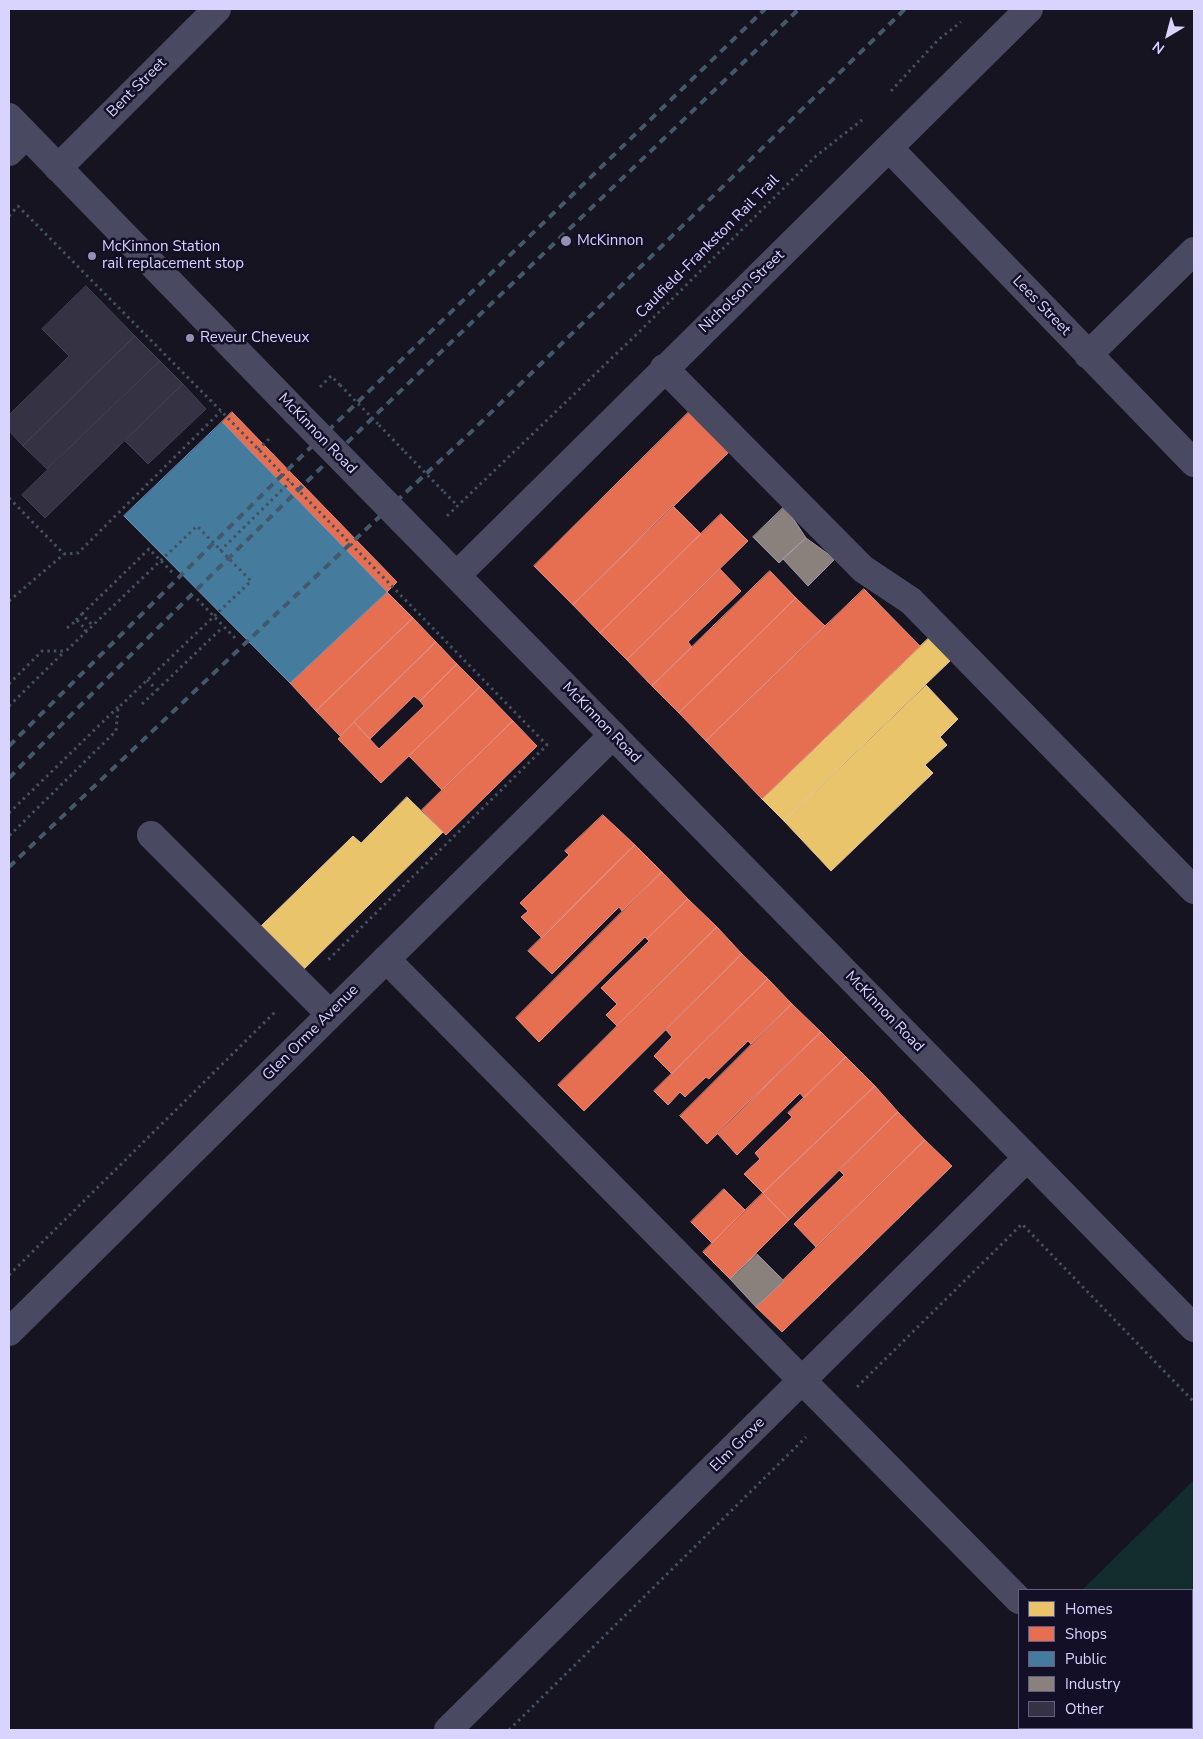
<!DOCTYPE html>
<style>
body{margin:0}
#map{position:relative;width:1203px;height:1739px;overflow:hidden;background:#161421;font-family:"Nunito Sans",sans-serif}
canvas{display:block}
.frame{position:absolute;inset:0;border:10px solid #d9d4ff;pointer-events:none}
.legend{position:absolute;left:1018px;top:1589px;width:175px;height:140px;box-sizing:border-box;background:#130f26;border:1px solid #625e7d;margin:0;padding:6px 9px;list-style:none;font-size:15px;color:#d9d4ff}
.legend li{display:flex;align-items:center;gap:10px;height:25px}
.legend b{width:25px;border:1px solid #625e7d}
.north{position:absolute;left:1143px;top:10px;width:50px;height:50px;-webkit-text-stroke:4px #130f26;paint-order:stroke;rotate:217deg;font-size:14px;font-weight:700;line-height:20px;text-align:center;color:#d9d4ff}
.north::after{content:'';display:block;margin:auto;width:18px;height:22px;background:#d9d4ff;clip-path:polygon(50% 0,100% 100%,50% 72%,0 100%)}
</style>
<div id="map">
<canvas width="1203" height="1739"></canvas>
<div class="frame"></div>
<ul class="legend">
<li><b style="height:14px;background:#e9c46a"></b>Homes</li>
<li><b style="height:14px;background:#e76f51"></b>Shops</li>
<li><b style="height:14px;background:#457b9d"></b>Public</li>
<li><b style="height:14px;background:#8a817c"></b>Industry</li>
<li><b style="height:14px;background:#343243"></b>Other</li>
</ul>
<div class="north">N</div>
</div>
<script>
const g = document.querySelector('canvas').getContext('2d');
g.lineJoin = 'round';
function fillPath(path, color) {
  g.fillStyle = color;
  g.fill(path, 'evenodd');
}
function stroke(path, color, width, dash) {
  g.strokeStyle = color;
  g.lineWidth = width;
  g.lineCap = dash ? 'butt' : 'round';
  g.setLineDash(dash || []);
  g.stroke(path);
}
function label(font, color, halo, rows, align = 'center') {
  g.font = font + ' "Nunito Sans",sans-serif';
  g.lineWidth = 5;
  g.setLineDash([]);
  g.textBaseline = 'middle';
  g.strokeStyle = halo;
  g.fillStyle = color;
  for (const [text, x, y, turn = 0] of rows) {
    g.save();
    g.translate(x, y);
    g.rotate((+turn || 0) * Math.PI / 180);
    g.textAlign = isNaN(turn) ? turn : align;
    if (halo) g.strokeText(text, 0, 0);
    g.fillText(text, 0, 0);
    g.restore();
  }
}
fillPath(new Path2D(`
 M1194,1480v250h-33l-3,-2h34v-138h-110z`), '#132c2d');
const homes = new Path2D(`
 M930,637l22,22 -168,162 -22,-22z
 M926,685l32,34 -18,18 7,8 -22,20 8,8 -102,98 -47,-50z
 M407,797l36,35 -142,140 -43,-43 95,-93 8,7z`);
fillPath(homes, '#e9c46a');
stroke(homes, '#e4c997', 1);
const shops = new Path2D(`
 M691,410l40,40 -158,155 -39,-39z
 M232,412l165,170 -10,10 -165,-170z
 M673,506l28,28 -101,99 -27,-28z
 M721,514l27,27 -121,119 -27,-27z
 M720,569l21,22 -53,51 4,5 -40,39 -25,-26z
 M770,571l26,27 -117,115 -27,-27z
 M864,589l56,57 -158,153 -56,-58z
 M387,592l26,26 -97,93 -26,-28z
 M796,598l29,28 -119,115 -27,-28z
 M413,618l23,24 -96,94 -24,-25z
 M436,642l21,22 -37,37 -6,-5 -44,43 -16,-17z
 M457,664l23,23 -99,96 -43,-44 16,-17 25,27 45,-43 -4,-5z
 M480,687l33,34 -71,69 -33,-34z
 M513,721l24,25 -91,89 -24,-25z
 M603,815l32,30 -93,93 -21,-21 7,-6 -8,-8 49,-48 -4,-4z
 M635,845l27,27 -40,39 -3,-4 -67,67 -24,-23z
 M662,872l26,27 -41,40 -2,-2 -106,105 -23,-24z
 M688,899l29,28 -100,99 -11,-11 11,-11 -16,-16 48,-47 -2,-2z
 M717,927l25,27 -158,157 -26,-26z
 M742,954l26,25 -96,95 -18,-18 18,-19 -6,-7z
 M768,979l24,25 -41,40 -3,-3 -39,38 -3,-2 -21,20 -5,-5 -12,13 -14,-14z
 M792,1004l29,28 -114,112 -27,-28z
 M821,1032l25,25 -42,41 -4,-5 -63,62 -20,-22z
 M846,1057l29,29 -112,107 -19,-19 16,-15 -5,-6 37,-36 -4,-4z
 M875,1086l23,26 -109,108 -26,-27z
 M898,1112l27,28 -109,107 -22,-23 50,-49 -5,-5z
 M925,1140l27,26 -170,166 -26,-25z
 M724,1189l21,21 -33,33 -21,-21z
 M763,1193l26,27 -59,59 -27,-27z`);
fillPath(shops, '#e76f51');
stroke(shops, '#e38d85', 1);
const public = new Path2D(`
 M222,422l165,170 -97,91 -166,-167z`);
fillPath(public, '#457b9d');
stroke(public, '#7196ba', 1);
const industry = new Path2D(`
 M785,506l21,32 -27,25 -26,-26z
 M806,538l29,21 -27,27 -25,-27z
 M757,1254l27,27 -28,26 -26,-28z`);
fillPath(industry, '#8a817c');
stroke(industry, '#a29aa3', 1);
const building = new Path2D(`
 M86,286l49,50 -112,110 -14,-15v-16l60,-59 -27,-27z
 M135,336l25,25 -113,108 -24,-23z
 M160,361l23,23 -138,134 -23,-23z
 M183,384l23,25 -58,55 -23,-23z`);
fillPath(building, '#343243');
stroke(building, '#433f54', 1);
stroke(new Path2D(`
 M891,91l47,-51 23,-18
 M9,216l9,-10 203,205 326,334 -220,216
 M320,387l11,-11 9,9
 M379,425l26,27
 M258,450l12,-12
 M444,492l14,14
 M9,498l55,56 14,-1 143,-142
 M447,516l194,-186 175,-174 46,-36
 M220,551l70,-69
 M197,599l39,40
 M9,601l55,-47
 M82,614l67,-65 26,26
 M76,620l6,-6 11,12
 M67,628l10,-8 9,10 -2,2
 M9,684l33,-33h24l131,-125 54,55 -133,127 -2,23 -107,105
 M157,690l66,-63
 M142,704l15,-14 -10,-10
 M9,706l55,-54
 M9,813l109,-106
 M9,1275l267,-264
 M857,1387l165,-163 172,178
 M509,1730l297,-293
 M1193,1730l-1,-20 2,-15`), '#44505f', 3, [2.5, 4]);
stroke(new Path2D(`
 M9,117l287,295
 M889,148l305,315
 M9,152l17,-17
 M58,168l159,-159
 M1088,355l106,-104
 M664,368l199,201 48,32 283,289
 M402,520l792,808
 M457,575l572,-566
 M151,835l179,179
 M386,959l633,641
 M9,1332l604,-597
 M1145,1728l2,2
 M448,1730l579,-572`), '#4a4962', 28);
stroke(new Path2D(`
 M9,746l268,-266 488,-471
 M9,778c257,-263 525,-514 790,-769
 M9,867l339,-321 122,-113 435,-424`), '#43596b', 4, [8, 6]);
stroke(new Path2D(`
 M340,385l39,40
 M405,452l39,40`), '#44505f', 3, [2.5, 4]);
stroke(new Path2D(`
 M296,412l106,108`), '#4a4962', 28);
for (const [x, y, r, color] of [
 [566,241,6,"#9591b1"],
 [92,256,5,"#9591b1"],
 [190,338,5,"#9591b1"]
]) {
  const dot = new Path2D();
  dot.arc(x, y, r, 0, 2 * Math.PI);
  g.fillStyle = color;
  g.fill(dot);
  stroke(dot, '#130f26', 2);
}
label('15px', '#d9d4ff', '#130f26', [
 ["Bent Street",137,88,-45],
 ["Caulfield-Frankston Rail Trail",708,247,-45],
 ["Nicholson Street",742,292,-44],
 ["Lees Street",1041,306,46],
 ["McKinnon Road",317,434,46],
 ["McKinnon Road",601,723,46],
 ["McKinnon Road",884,1012,46],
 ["Glen Orme Avenue",311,1033,-45],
 ["Elm Grove",738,1445,-45]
]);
label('15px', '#d9d4ff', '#130f26', [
 ["McKinnon",577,241],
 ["McKinnon Station",102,247],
 ["rail replacement stop",102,264],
 ["Reveur Cheveux",200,338]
], 'left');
</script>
